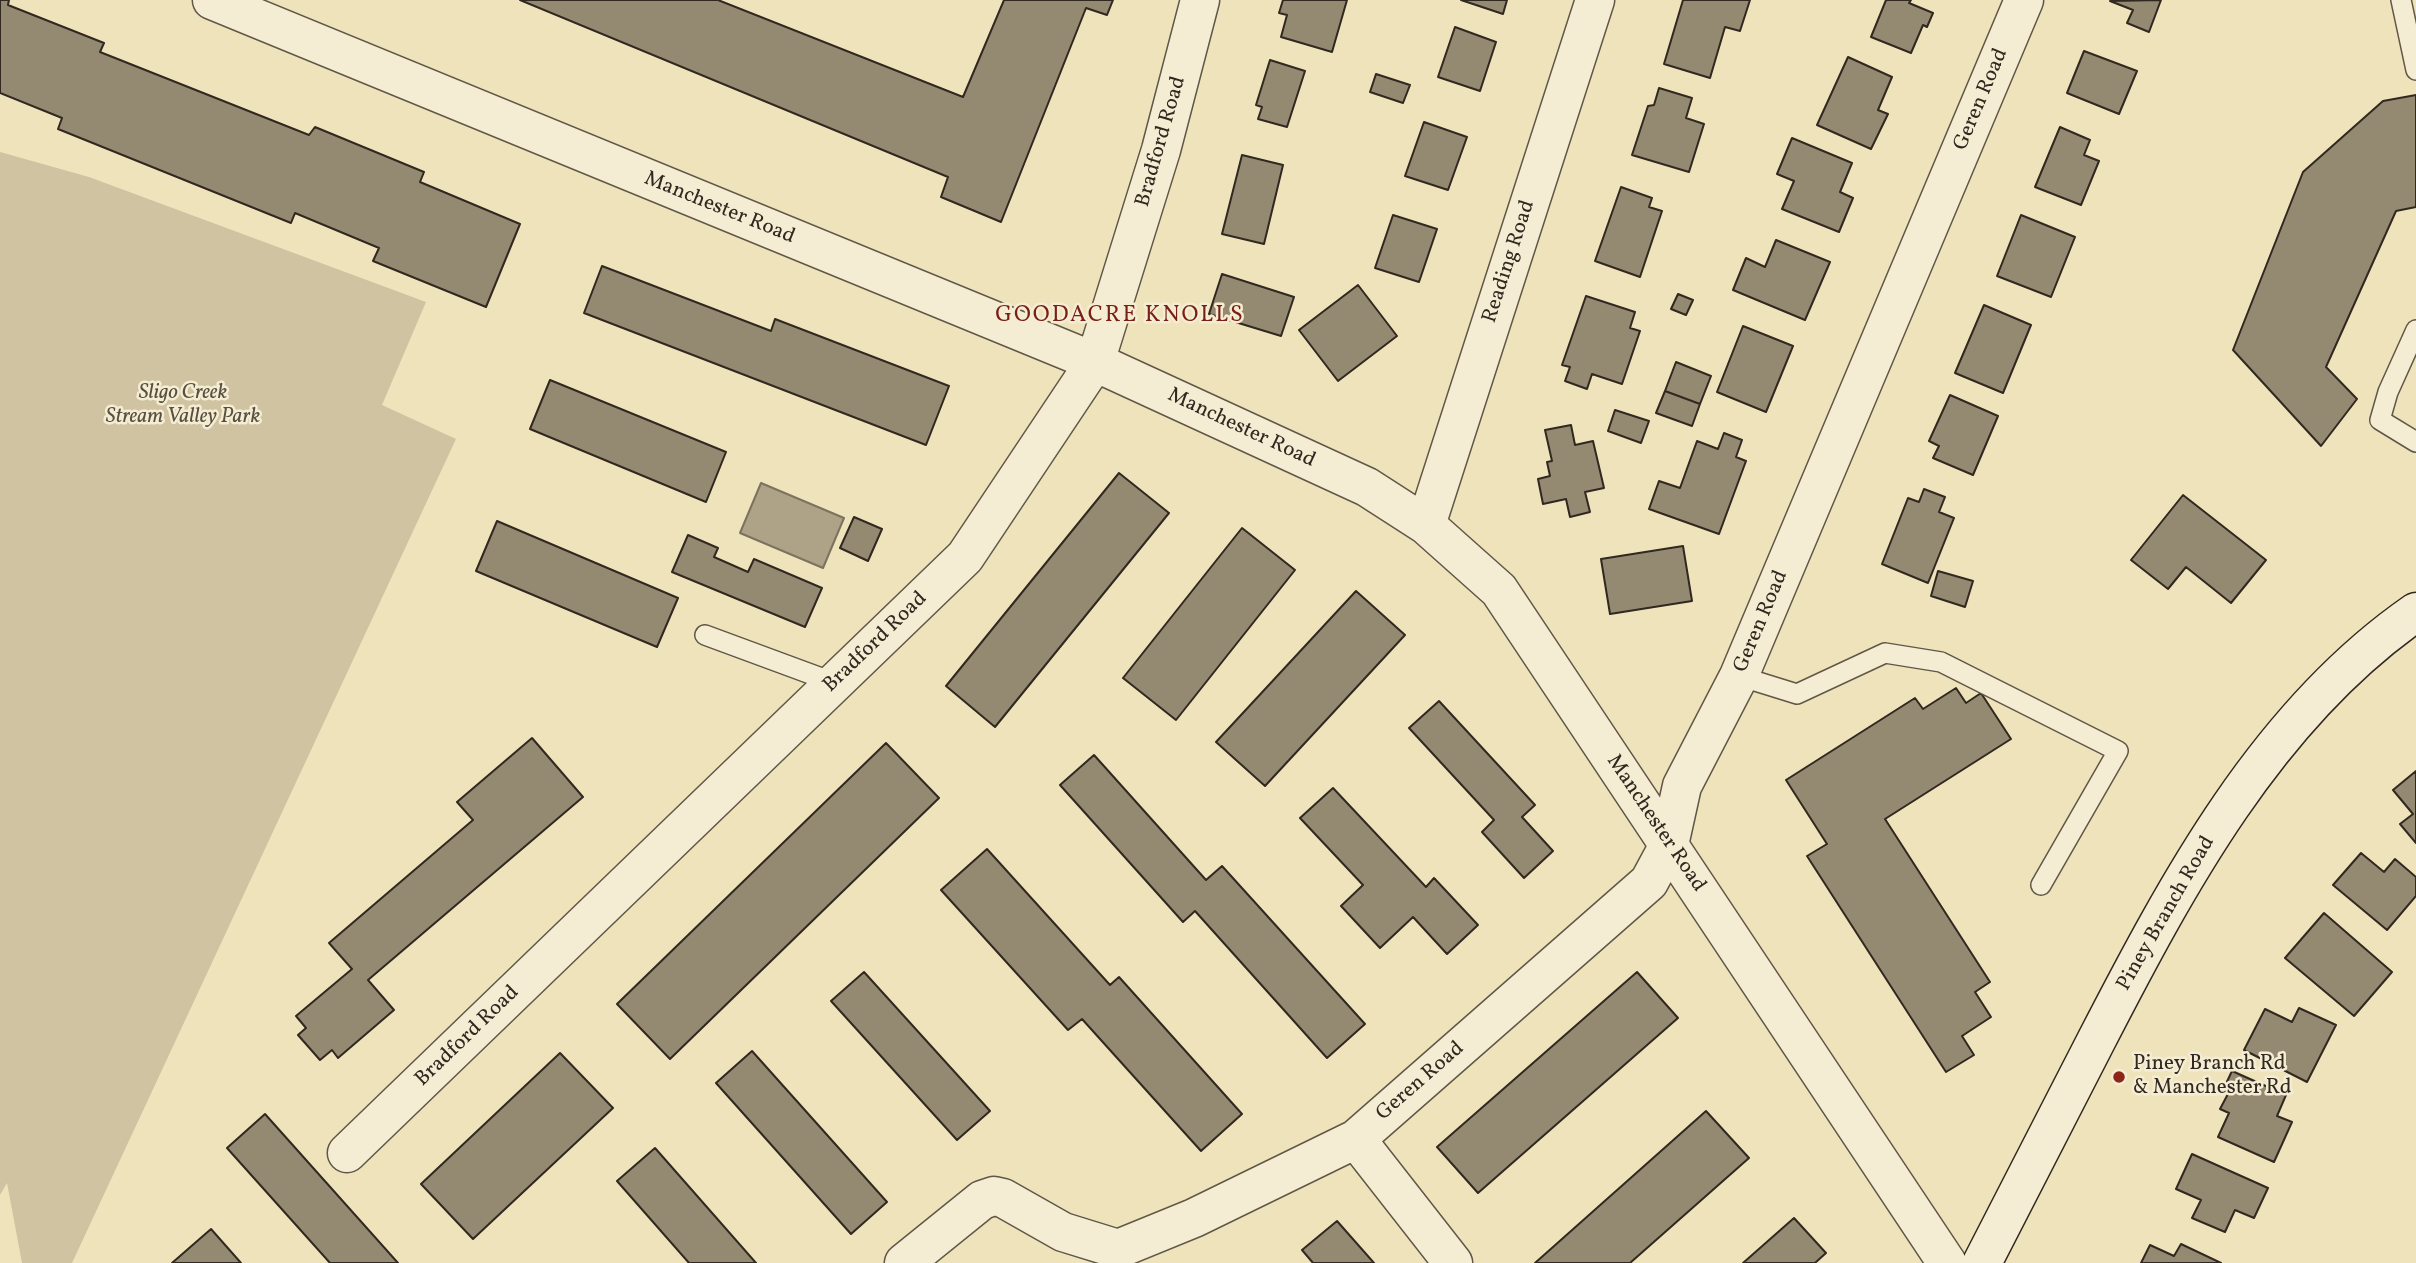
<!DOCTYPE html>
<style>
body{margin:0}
canvas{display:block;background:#efe3bc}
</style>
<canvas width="2416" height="1263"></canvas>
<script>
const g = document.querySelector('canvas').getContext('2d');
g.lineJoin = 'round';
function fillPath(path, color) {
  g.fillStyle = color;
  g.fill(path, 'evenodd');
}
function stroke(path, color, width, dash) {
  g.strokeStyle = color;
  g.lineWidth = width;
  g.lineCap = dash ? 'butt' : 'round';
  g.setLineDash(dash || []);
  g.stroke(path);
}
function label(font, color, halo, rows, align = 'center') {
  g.font = font + ' Vollkorn,serif';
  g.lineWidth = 5;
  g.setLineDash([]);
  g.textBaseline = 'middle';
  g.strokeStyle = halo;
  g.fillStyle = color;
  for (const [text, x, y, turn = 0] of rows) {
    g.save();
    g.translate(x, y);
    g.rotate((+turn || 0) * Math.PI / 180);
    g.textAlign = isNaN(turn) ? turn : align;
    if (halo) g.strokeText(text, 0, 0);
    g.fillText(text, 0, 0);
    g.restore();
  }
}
fillPath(new Path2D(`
 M0,152l89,25 337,125 -44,103 74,34 -384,824h-50l-15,-80 -7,12z`), '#cfc3a1');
const water = new Path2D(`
 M761,483l83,35 -21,50 -83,-35z`);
fillPath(water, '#aea387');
stroke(water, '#7c725e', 2);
const building = new Path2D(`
 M0,0h9l-1,5 96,38 -4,9 209,83 6,-8 109,45 -4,10 100,42 -34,83 -113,-46 6,-13 -84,-35 -4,10 -233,-94 4,-11 -62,-25z
 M520,0h198l245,97 41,-97h109l-6,15 -21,-7 -85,214 -60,-25 7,-20z
 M1283,0h64l-15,52 -51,-15 6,-22 -8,-2z
 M1461,0h46l-4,14z
 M1683,0h67l-10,31 -15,-4 -15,51 -46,-14z
 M1886,0h25l-2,3 24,10 -6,14 -4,-2 -12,28 -40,-16z
 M2161,0l-12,32 -22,-9 6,-13 -23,-9z
 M1455,27l41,15 -16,49 -42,-14z
 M2084,51l53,20 -18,43 -52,-21z
 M1848,57l44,20 -14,33 10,4 -17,35 -54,-24z
 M1270,60l35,11 -18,56 -29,-8 4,-12 -6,-2z
 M1376,74l34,11 -7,18 -33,-11z
 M1659,88l33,10 -6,20 18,6 -15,48 -57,-17 16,-49 6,-1z
 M2416,95v112l-20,4 -70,156 31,32 -36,47 -88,-96 70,-178 80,-71z
 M1424,122l43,15 -19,53 -43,-14z
 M2060,127l30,13 -6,15 15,6 -18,44 -46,-18z
 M1792,138l60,25 -12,29 13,6 -14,34 -57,-23 12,-28 -17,-7z
 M1242,155l41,10 -19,79 -42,-10z
 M1621,187l31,11 -3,9 13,4 -22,66 -45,-16z
 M1393,215l44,14 -18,53 -44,-14z
 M2021,215l54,22 -24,60 -54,-21z
 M1776,240l54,22 -25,58 -72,-30 13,-32 19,9z
 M602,266l169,65 4,-12 174,67 -23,59 -342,-132z
 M1222,274l72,23 -13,39 -72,-22z
 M1358,285l39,51 -59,45 -39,-51z
 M1678,294l15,6 -7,15 -15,-6z
 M1586,296l49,16 -5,16 10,3 -18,53 -30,-10 -5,15 -22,-8 5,-14 -8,-2z
 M1984,305l47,20 -28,68 -48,-20z
 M1743,326l50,20 -27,66 -49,-20z
 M1676,362l35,14 -11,28 -35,-13z
 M550,380l176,72 -20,50 -176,-73z
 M1665,391l35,13 -8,22 -36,-13z
 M1950,395l48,21 -25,59 -40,-17 6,-12 -10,-5z
 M1615,410l34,11 -8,22 -33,-12z
 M1571,425l4,20 18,-4 11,47 -19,4 5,20 -20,5 -4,-18 -23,5 -5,-25 12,-3 -3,-14 5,-1 -7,-31z
 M1724,433l18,7 -6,17 10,4 -27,73 -70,-25 10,-28 21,7 17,-47 21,8z
 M1119,473l50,40 -174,214 -49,-41z
 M1924,489l21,8 -6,15 15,6 -26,65 -46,-19 26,-66 11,4z
 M2183,495l83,65 -35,43 -45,-36 -18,22 -37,-29z
 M854,517l28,12 -14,32 -28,-13z
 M497,521l181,77 -21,49 -181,-76z
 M1242,528l53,42 -119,150 -53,-42z
 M688,535l30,13 -4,9 34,15 6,-13 68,29 -17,39 -133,-55z
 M1683,546l9,55 -82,13 -9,-55z
 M1938,571l35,10 -8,26 -34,-11z
 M1356,591l49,44 -140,151 -49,-44z
 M1956,688l10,15 15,-10 30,46 -126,80 105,163 -15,10 16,25 -29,19 12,19 -28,17 -139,-216 20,-12 -41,-64 129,-82 8,11z
 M1439,701l96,104 -13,12 31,34 -29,27 -42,-46 12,-12 -85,-92z
 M532,738l51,59 -215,183 26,30 -56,48 -6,-8 -12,10 -22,-25 8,-7 -10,-12 56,-47 -23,-26 144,-123 -16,-18z
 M886,743l53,55 -269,261 -53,-55z
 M1094,755l112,125 16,-14 143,158 -38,34 -132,-147 -12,11 -123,-137z
 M2416,771v72l-16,-19 13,-10 -20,-24z
 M1333,788l93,99 8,-9 44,47 -31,29 -34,-37 -33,31 -39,-42 22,-21 -63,-67z
 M987,849l123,136 9,-8 123,137 -41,37 -119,-132 -14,11 -127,-140z
 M2361,853l23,19 11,-13 21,18v19l-29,34 -54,-45z
 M2324,913l68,59 -38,44 -69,-58z
 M864,972l126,139 -33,29 -126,-139z
 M1637,972l41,46 -200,175 -41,-46z
 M2299,1008l37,17 -29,57 -63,-32 21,-41 27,13z
 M752,1051l135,151 -36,32 -135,-151z
 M560,1053l53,55 -140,131 -52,-55z
 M2232,1071l54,24 -9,21 15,6 -18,40 -56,-25 11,-24 -9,-4 9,-17 -6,-2z
 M1706,1111l43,47 -119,105h-95z
 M265,1114l133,149h-68l-103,-115z
 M655,1148l101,115h-67l-72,-82z
 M2192,1154l76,34 -14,30 -19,-8 -10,22 -33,-14 9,-18 -25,-11z
 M1794,1218l32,35 -11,10h-72z
 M1337,1221l37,42h-61l-11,-13z
 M211,1229l30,34h-69z
 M2181,1244l40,19h-80l9,-18 24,11z`);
fillPath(building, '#948971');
stroke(building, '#312820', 2);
const service = new Path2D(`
 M2401,0l15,70
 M2416,330l-28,62 -8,28 36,22
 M705,635l130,48
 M1739,676l58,18 88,-41 56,9 177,89 -77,134`);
const minor = new Path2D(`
 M212,0l883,362 272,125 59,38 73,65 448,673
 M1426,525l169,-525
 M1356,1139l293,-257 20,-37 13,-59 57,-110 285,-676
 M347,1153l618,-596 130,-195 66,-212 39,-150
 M904,1263l78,-63 12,-4 9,2 60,34 55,17 76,-31 162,-79 97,124`);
const secondary = new Path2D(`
 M1982,1263c38,-74 76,-148 114,-222 81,-157 171,-326 320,-429`);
stroke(service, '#605747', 22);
stroke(minor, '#605747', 41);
stroke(secondary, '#312820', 41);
stroke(service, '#f5edd3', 19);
stroke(minor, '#f5edd3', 38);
stroke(secondary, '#f5edd3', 38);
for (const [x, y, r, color] of [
 [2119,1077,7,"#8f2418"]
]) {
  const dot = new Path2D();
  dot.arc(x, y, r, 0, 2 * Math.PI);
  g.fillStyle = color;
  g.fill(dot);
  stroke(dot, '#f5edd3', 2.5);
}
label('21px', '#312820', '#f5edd3', [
 ["Geren Road",1982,100,-67],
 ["Bradford Road",1162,142,-74],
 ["Manchester Road",719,209,22],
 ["Reading Road",1510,262,-72],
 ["Manchester Road",1241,429,25],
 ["Geren Road",1762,622,-67],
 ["Bradford Road",876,643,-44],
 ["Manchester Road",1655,824,56],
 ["Piney Branch Road",2167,914,-60],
 ["Bradford Road",468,1037,-44],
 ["Geren Road",1421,1082,-41]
]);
label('italic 21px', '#584f40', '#f5edd3', [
 ["Sligo Creek",183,394],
 ["Stream Valley Park",183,418]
]);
label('21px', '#312820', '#f5edd3', [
 ["Piney Branch Rd",2133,1065],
 ["& Manchester Rd",2133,1089]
], 'left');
g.letterSpacing = '2px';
label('23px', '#7a1f14', '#f5edd3', [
 ["GOODACRE KNOLLS",1120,317]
]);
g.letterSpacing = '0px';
</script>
